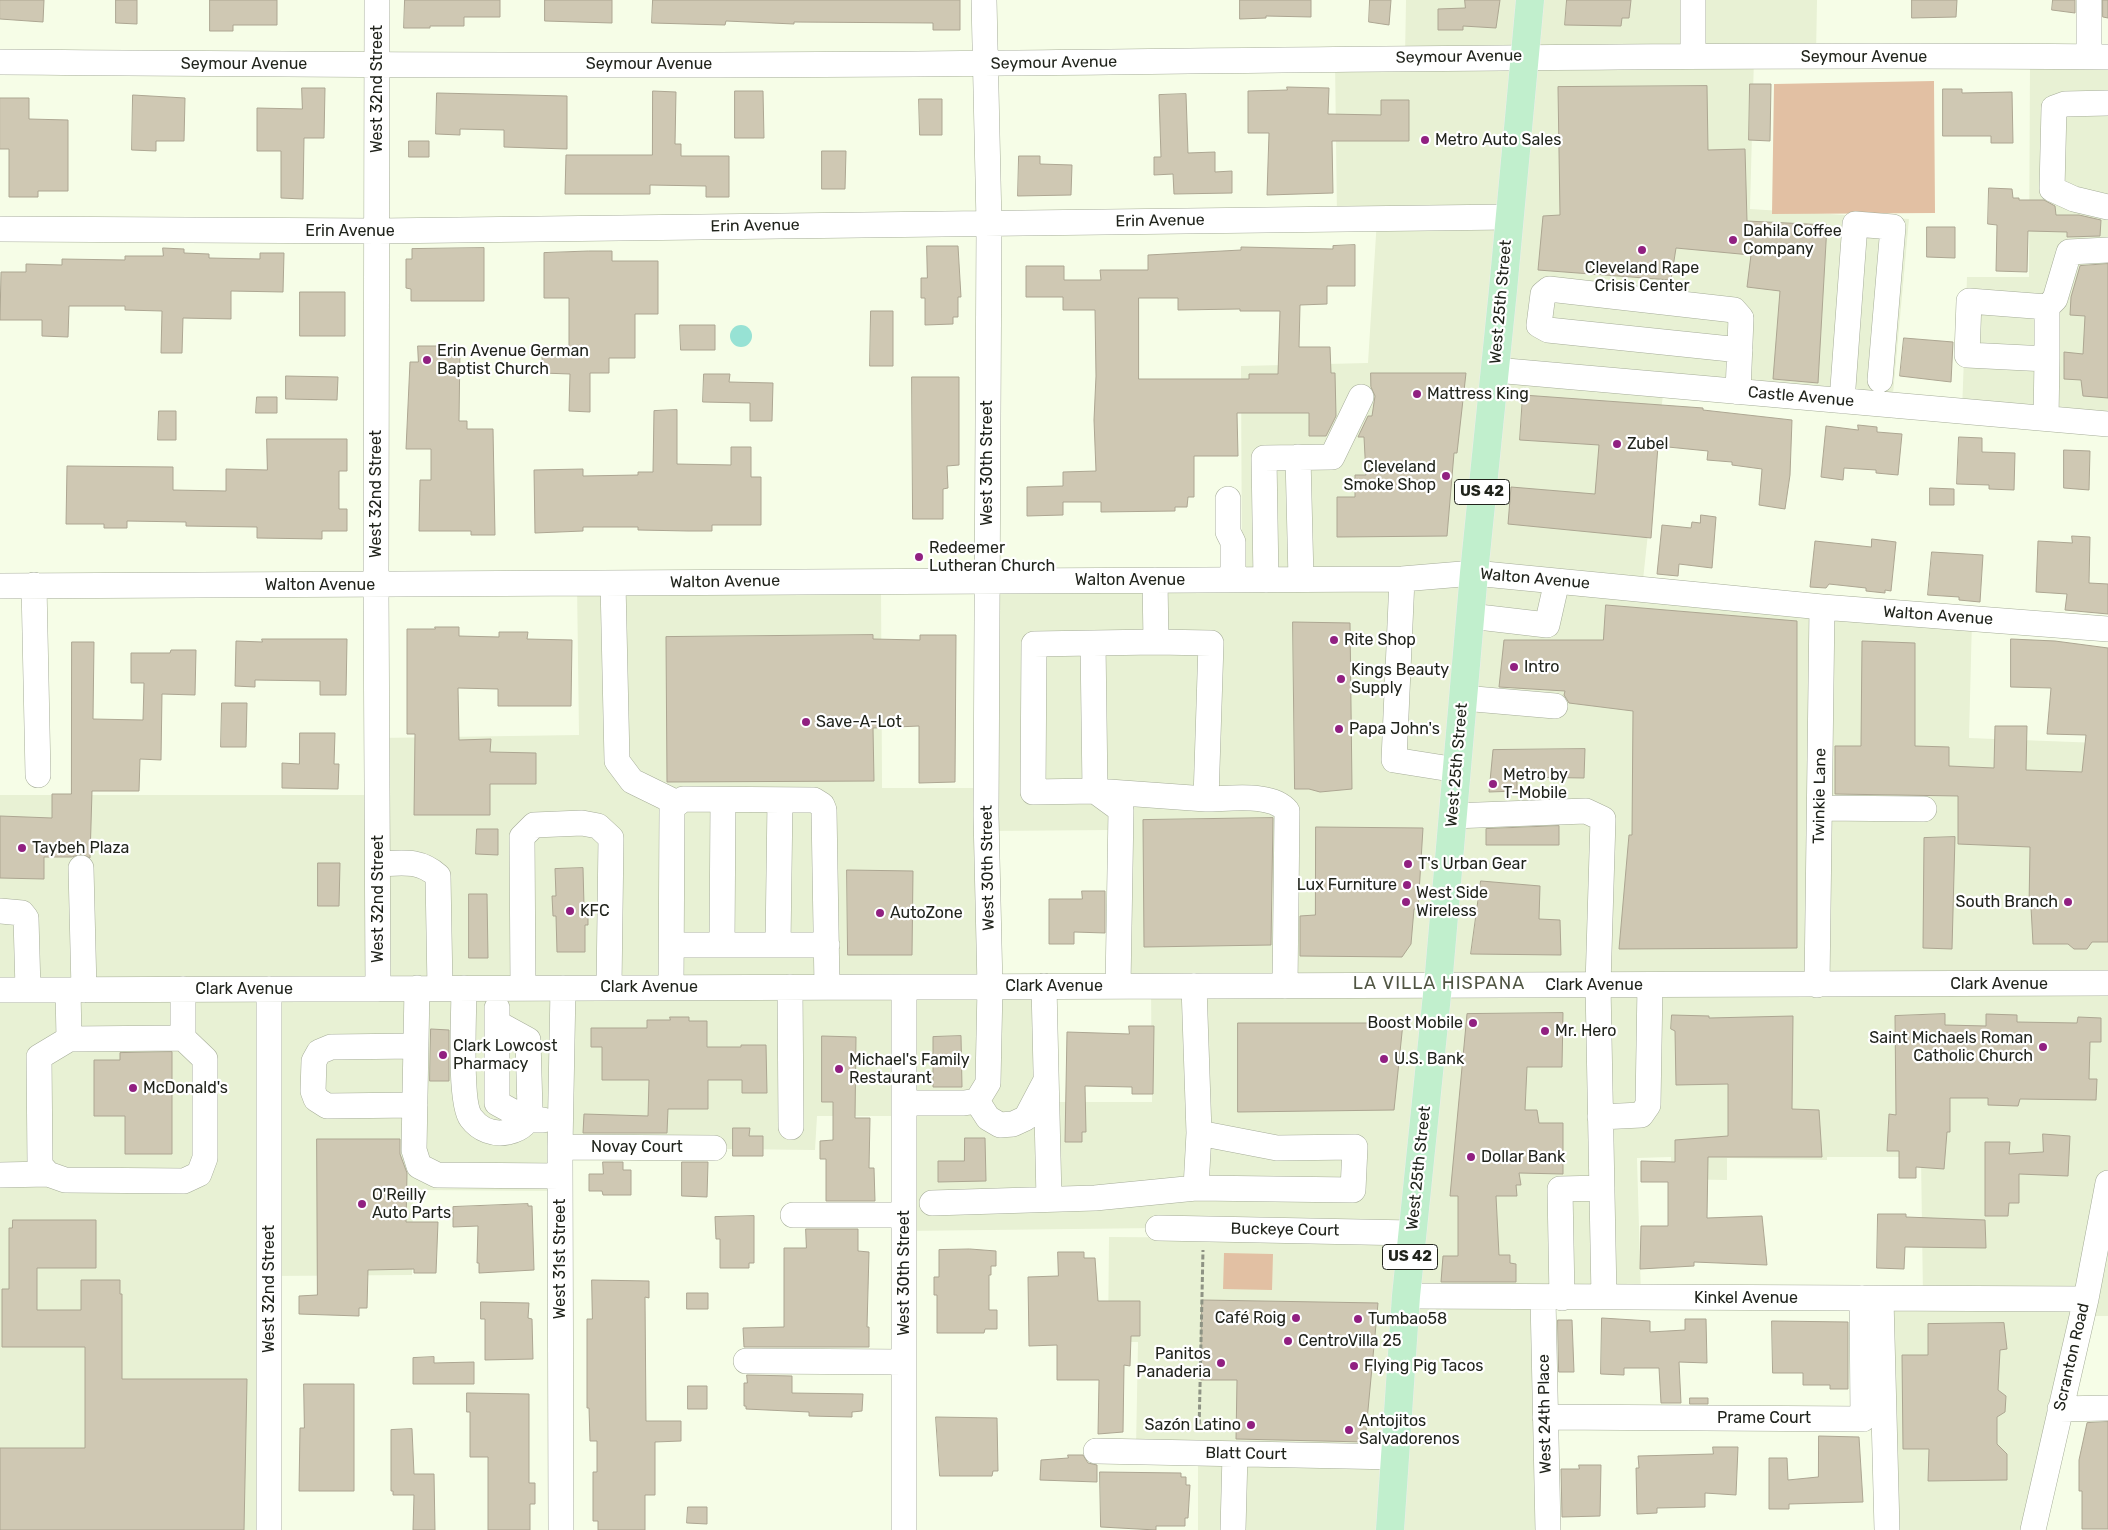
<!DOCTYPE html>
<meta charset="utf-8">
<style>
body{margin:0}
canvas{display:block;background:#f6fde7}
</style>
<canvas width="2108" height="1530"></canvas>
<script>
const g = document.querySelector('canvas').getContext('2d');
g.lineJoin = 'round';
function fillPath(path, color) {
  g.fillStyle = color;
  g.fill(path, 'evenodd');
}
function stroke(path, color, width, dash) {
  g.strokeStyle = color;
  g.lineWidth = width;
  g.lineCap = dash ? 'butt' : 'round';
  g.setLineDash(dash || []);
  g.stroke(path);
}
function label(font, color, halo, rows, align = 'center') {
  g.font = font + ' Rubik,sans-serif';
  g.lineWidth = 4.5;
  g.setLineDash([]);
  g.textBaseline = 'middle';
  g.strokeStyle = halo;
  g.fillStyle = color;
  for (const [text, x, y, turn = 0] of rows) {
    g.save();
    g.translate(x, y);
    g.rotate((+turn || 0) * Math.PI / 180);
    g.textAlign = isNaN(turn) ? turn : align;
    if (halo) g.strokeText(text, 0, 0);
    g.fillText(text, 0, 0);
    g.restore();
  }
}
fillPath(new Path2D(`
 M1406,0h411l-1,57h-62l-4,152 159,10 -17,186 -228,-20 -22,204 330,30 -3,119 130,5 9,-40v613h-26l-49,214h-146l-6,-231 42,-1 -2,-141h-94v3l-100,-2v22l-55,-1 -1,-22 -34,1 4,139 -98,1 5,232h-350v-76l-62,-5 2,-107h-30l1,-105 139,1 -90,-10 -254,3v-115h-87l-2,34 -255,-3v44l-147,-1 -1,85 -142,1 -1,254h-269v-735h377v-57l202,-3 -2,-152 304,-3 1,208h104v-209l256,1 -1,-214 127,-3 9,-144h-40l-2,-160 70,-1zM1113,830l-1,156h39l1,116h-100l-3,-116h-59l-3,-155z
 M2030,57h78v367l-146,-13 5,-134h62z`), '#e8f1d4');
fillPath(new Path2D(`
 M1934,81l1,132 -163,1 2,-130z
 M1224,1253l49,1 -1,36 -49,-1z`), '#e2c0a3');
fillPath(new Path2D(`
 M730 336a11 11 0 1 1 22 0a11 11 0 1 1-22 0Z`), '#97e2d4');
const building = new Path2D(`
 M0,0h44l-1,22 -43,-3z
 M116,0h21v24l-21,-1z
 M210,0h67v25h-44v6h-23z
 M405,0h95v17h-36v9h-34v2h-26z
 M545,0h67v23l-67,-2z
 M653,0h307v30h-27v-7l-139,-1v2l-68,-3 -1,4 -73,-2z
 M1240,0h71v17l-45,-1v2l-26,1z
 M1370,0h21l-2,25 -20,-3z
 M1465,0h35l-4,28 -33,-2v4h-25v-21l27,-1z
 M1567,0h64l-2,18h-7l-1,8 -56,-1z
 M1912,0h45l-1,17 -44,1z
 M2053,0h22v13l-23,-3z
 M2103,0h5v18l-5,-1z
 M1750,84h21l-1,57 -21,-1z
 M1707,86l1,64 37,-1 2,72 80,4 -9,158 -45,-4 7,-88 -33,-4 4,-32 -75,-7 -5,32 -133,-10 5,-54 17,-1 -2,-128z
 M1287,87l42,1 -1,26 53,1v-15h28v41h-77l1,52 -66,2 2,-62h-21v-42l39,-1z
 M302,88h23l-1,50h-20l-1,61 -22,-1v-47h-24v-43l45,1z
 M1943,89h19v4l50,-1 1,51h-22v-7h-48z
 M653,91l23,1 -1,52h6v12h48v41h-23v-11l-56,-1v9h-85l1,-39h86z
 M735,91h28l1,47h-29z
 M437,93l130,3v53l-63,-2v-17l-44,-1v6l-24,-1z
 M1186,94l2,59 27,-1v20l17,-1v22l-58,1 -1,-20 -19,1v-18h7l-2,-62z
 M133,95l52,3 -1,43h-28v10l-24,-1z
 M0,98h29v21l39,1v71h-30v6h-29v-48h-9z
 M919,99h23v36h-22z
 M409,141h20v16h-20z
 M822,151h24l-1,38h-23z
 M1019,156h21v8l32,1 -1,30 -53,1z
 M1989,188l23,1 1,9h6v2h25l11,6 1,9h23l22,5 -1,16 -33,1v-5l-39,-1 -1,41 -31,-1 1,-46 -9,-1z
 M1927,227h28v31l-28,-1z
 M1355,245v41h-28v18l-27,1 -1,42h31l1,26h4l1,43 -10,20h-17v-23h-72l1,43h-44v41h-6l-1,10h-12v4l-74,1v-10h-38v13l-36,1v-29l36,-1v-14l33,-1 -2,-51 2,-44 -1,-66h-32v-13h-37v-31h38v14h37l-1,-10h48v-15l93,-5v-3l92,2v-3zM1139,298h39v12l62,-1v2h40l-2,63h-29v5h-110z
 M927,246h31l3,51h-3v20h-5v7l-28,1v-27h-4v-20h6z
 M163,248l21,1v4l25,1v4l51,1v-6h24l-1,39 -52,-1v28l-48,-1 -1,35h-21l1,-42 -37,-1v-4h-56l-1,31 -26,-1v-16h-42l1,-48h25v-8l36,1v-6l63,1v-4h38z
 M484,248v53h-73v-12l-5,-1v-29h6v-10z
 M589,251h23v10h46v53h-23v44h-26v15h-19v39l-21,-1 1,-37 -28,-1v-21h27v-54h-25v-45z
 M2108,264v134l-25,-2 -2,-16 -17,-1v-27l19,2 2,-38 -15,-1 1,-18 9,-31z
 M300,292h45v44h-45z
 M871,311h22v55h-23z
 M680,325h35v25h-34z
 M1904,338l49,4 -2,40 -51,-6z
 M418,346h42l-1,75h8v8h26l2,106h-24v-4h-52l1,-51h11v-31h-25l4,-87h8z
 M1371,373h95l-9,80h-3l-7,83 -110,1v-40h18v-22h11l-2,-38h-6l10,-21h4l3,-20 -4,-9z
 M704,374h26l-1,8 44,1 -1,38h-22v-18l-47,-1z
 M286,376l52,1 -1,23 -51,-1z
 M912,377h47v88l-12,1 1,22 -5,1v30h-30z
 M1523,395l180,13v2l89,10 -2,55 -5,34 -26,-4 3,-36 -30,-4v-3l-25,-2 1,-9 -50,-5 -7,92 -143,-14 3,-37 84,7 4,-49 -79,-5z
 M257,397h20v16h-21z
 M677,410v54l54,1v-18h20v30h10v48h-49v6h-24l-50,-1v-3h-55v4l-48,2 -1,-63 49,-1v7l55,-1v-3h15l1,-61z
 M159,411h17v29h-18z
 M1858,425l19,2v5l25,2 -4,41 -22,-2v-3l-32,-2 -1,12 -22,-3 5,-51 32,4z
 M1959,437l23,1v14l33,1 -1,37 -25,-1v-4l-32,-1z
 M267,439h80v32h-8v38h8v22h-25v8l-65,-1v-11l-71,-1v-4l-59,-1v7h-23v-4h-38l1,-58 106,1v23l53,1v-22l41,1z
 M2064,450l26,1 -1,39 -25,-2z
 M1930,488l24,1v16h-24z
 M1701,515l15,2 -4,51 -33,-4 -1,12 -21,-2 5,-49 29,3 1,-6 8,1z
 M2072,536l18,1 -1,46 19,1v30l-43,-4 2,-16 -31,-2 2,-51 34,2z
 M1872,539l24,3 -5,49 -6,-1v3l-19,-2v-3l-37,-4 -3,4 -16,-1 5,-46 56,6z
 M1932,552l51,3 -3,47 -21,-2v-3l-31,-2z
 M1606,605l191,16v327l-178,1 10,-114h3l1,-124 -64,-8 -5,-8 1,-4 -66,-4 5,-47h99z
 M1293,622l57,1 2,166 -32,3 -11,-3h-14z
 M435,627h24v9l40,1v-5h29l-1,7 45,1 -1,66h-73v-17l-40,-1 1,52 32,-1 -1,13 46,1v31h-46v31h-76l1,-81h-8v-105h28z
 M873,635v4l47,1v-5h36l-1,147 -36,1v-57l-46,2 1,53 -207,1 -1,-145z
 M262,639h85l-1,56h-26v-14l-65,-1v7l-20,-1 1,-45 26,1z
 M2011,639l44,2 53,7v294h-16l-5,7h-13l-6,-5h-35l-2,-37h-2l1,-60 -72,-3v-48l-123,-2v-48h26l1,-105 53,2v103l34,1v19l45,2 1,-42h32l-1,44 56,2 4,-37 -39,-1 4,-46 -40,-1z
 M72,642h22l-1,77 50,1 1,-37h-13v-30h39l1,-3h25l-1,45 -33,-1 -1,66 -21,-1 -1,32h-47l-2,67 -9,-4 -9,3h-28v22l-44,-1v-62l52,2v-24h19z
 M222,703h25l-1,44h-25z
 M300,733h35l-1,31h5l-1,25 -56,-1v-25l17,1z
 M1585,749l-1,29 -67,-1v14l-28,1 4,-42z
 M1273,818l-2,127 -127,2 -1,-127z
 M1559,826v19h-73v-16z
 M1316,827l107,1 -5,81h-4l-3,35 -9,13 -102,-1v-40l15,-1z
 M477,829h21v26l-22,-1z
 M1955,837l-3,112 -29,-1 1,-110z
 M318,863h22l-1,43h-21z
 M583,868l1,38h4v19h-3v27h-28l-1,-36h-3l-1,-20h4l-1,-27z
 M847,870l66,1 -1,84h-64z
 M1481,881l59,5 -1,33 21,1 1,35 -90,-1z
 M1082,891h23v42l-31,-1v12h-25v-45h33z
 M469,894h18l1,64h-19z
 M1563,1013l-1,54h-35l-2,43h12l2,13h24v51l-44,-1 2,12h-5l1,11h-21l3,59h11v8l6,1v18h-75l2,-26h15v-60h-8l17,-182z
 M1945,1014v11l41,1v-12l31,1v7l60,1 1,-6 23,1v24h-11l-1,37h8l-1,21 -76,-1 -2,7 -30,-1v-7h-38v34h-3l-3,37 -28,-2v11h-17v-27h-12l2,-37 7,1 -1,-99z
 M1672,1015l37,1v2l84,-2 -1,93 27,1 3,47h-114l-1,61 55,-2 5,49 -73,-3v4l-54,3 1,-43h27v-44h-27v-21l34,1v-22l53,-4v-52l-52,1 -1,-54 -4,-2z
 M670,1017h19v4h18v26h34v-2h25l1,48h-25v-13h-34v29h-40l-1,24h-84l1,-19 64,2 1,-36h-47v-33h-11v-19h56v-8h23z
 M1238,1023h165l-9,87 -156,2z
 M1129,1026h25l-1,68h-21v-7l-47,-1 1,46h-4v10h-17l2,-110 62,2z
 M431,1029l18,1v51h-19z
 M822,1036l34,1 -1,81h15l-1,50h5l1,33h-49v-42h-6v-18l13,-1v-38h-11z
 M961,1036l1,51h-29v-50z
 M172,1052v102h-47v-38h-31v-56h26v-7z
 M733,1128h17l-1,8h14v20h-30z
 M2043,1134l27,2 -2,40 -49,-2v29h-10l-1,13h-23v-74h25l-1,12 34,-2z
 M965,1138h20l1,43 -48,1v-21h26z
 M317,1139h83v15l7,19 -1,49h32l-2,51h-22v-4l-46,1 -1,38h-8v8l-60,-2v-18l18,-1z
 M603,1162h20v8h8v25h-28l-1,-4h-13v-17h14z
 M682,1162h26l-1,35 -25,-1z
 M528,1204v2h4l2,64 -55,3v-10h-2l1,-37 -25,1v-20z
 M1878,1214h28v3l79,3 1,28 -81,-1 -1,22 -27,-1z
 M754,1216v47h-5v5h-29v-29h-4l-1,-22z
 M13,1220h83v48h-59v42h44v-30h39v14h2v85h125l-3,151h-244v-82h85v-101h-83v-58h7v-61h3z
 M806,1229h52v22l11,1 -2,75h2v20h-125l-1,-19 41,-1v-79h22z
 M970,1249l26,2v15h-5v9h-2v35h8v19h-12l-1,4h-47v-38h-3v-18h5v-27z
 M1058,1252h26v6h11l3,43h42v35h-9l-1,30 -6,-1 -1,67 -25,2 1,-54h-42v-35l-28,1 -1,-69 30,-1z
 M592,1280l57,1v17l-4,-1 1,124h35v20l-26,1v53h-10v35h-47v-9h-5v-49h4v-31h-7l-1,-33h-2v-89h5z
 M687,1293h21v16h-21z
 M1202,1300l176,3 -13,139 -129,-3 1,-59h-36z
 M481,1302l48,1 -1,15 4,1 1,40 -48,1v-41h-4z
 M1602,1318l48,3v11l35,-2v-11h21l1,44 -28,-1 2,41h-20l-2,-35h-35v7l-23,-1z
 M1558,1320h14l2,52h-15z
 M1772,1321l76,1v67h-18v-4h-27v-12h-30z
 M2004,1323l3,26 -7,1 -2,40 8,6 -1,16 -8,5v27l10,10v26l-79,1 1,-32h-26l-1,-94h26v-31z
 M434,1357v6l40,-1v22h-61v-26z
 M747,1375l45,1v17l71,1 -1,17 -10,1v5l-43,-1v-4l-63,-3v-3h-2v-23h3z
 M304,1384h50v107h-55l1,-63h4z
 M688,1386h19v23h-19z
 M467,1393l62,1v89h6v21h-5v26h-42v-73h-18v-45h-3z
 M1690,1398h18v6h-18z
 M936,1417l61,1 1,53h-5l-1,5h-52z
 M2108,1422v107h-26v-38h-3v-31l8,-37z
 M412,1429l2,45h20l1,56h-22l1,-35h-21v-4h-2v-61z
 M1819,1436l40,1 4,65 -74,2v5h-20v-51h18l1,22 30,-3z
 M1713,1447h25l-2,48 -31,-2v14l-48,1v5l-20,1 -1,-46h3l-1,-12 75,-2z
 M1068,1455h15l5,8 9,2v17l-57,-2 1,-20 27,-2z
 M1579,1465h22l-1,51 -38,1 -1,-48h18z
 M1100,1472l81,1v4h5v8h4l-2,33h-3v8h-29v4l-55,-3z
 M688,1507h19v17l-20,-1z`);
fillPath(building, '#cfc8b3');
stroke(building, '#ada692', 1);
const minor = new Path2D(`
 M377,0l-1,585 2,404
 M1693,0v56
 M2089,0v57
 M0,62c335,3 671,5 1006,1 368,-4 735,-9 1102,-6
 M2108,103l-43,1 -11,4 -2,81 22,10 34,8
 M0,229l378,2 1131,-14
 M2047,359v-52l8,-8 14,-47 39,-2
 M1495,370l613,54
 M1738,392l3,-74 -7,-8 -185,-21 -6,5 -4,31 9,5 192,20
 M1842,401l13,-177 38,3 -13,153
 M2046,418l1,-59 -80,-4 2,-54 78,6
 M1298,457l3,122
 M1228,499v33l5,10v38
 M1402,579l-8,181 63,10
 M1266,580l-2,-122 68,-1 29,-60
 M613,583l4,178 15,20 45,22
 M34,585l4,190
 M0,586l1402,-7 72,-6 348,34 286,22
 M1470,616l77,9 10,-44
 M1093,643l-59,1 -1,148 62,-1 111,8 5,-156 -55,-1
 M1463,698l92,8
 M1206,799c23,0 66,-7 81,12l-2,175
 M1820,808l104,1
 M1452,816l134,-5 17,8 -5,166 6,312
 M378,864c24,-1 41,-5 60,12l2,112
 M81,868l3,122
 M0,911l22,2 4,5 2,72
 M672,945h155
 M722,945l1,-145
 M778,945l2,-145
 M1817,985l5,-378
 M1044,986l5,213
 M1118,986l3,-176 -26,-19 -2,-148 63,-1 -1,-62
 M1194,986l5,147 -3,55 157,2 2,-43 -78,1 -78,-15
 M790,987l1,140
 M904,987v543
 M417,988l-3,162 5,16 18,9 123,1
 M464,988c0,24 -5,115 7,130 9,12 23,17 37,14 14,-3 20,-9 22,-22l-2,-70 -31,-17
 M523,988l-1,-151 12,-12 48,-2 16,3 13,12 -2,149
 M671,988l1,-180 11,-9 131,1 8,5 2,5 3,177
 M269,989v541
 M0,990l2108,-7
 M68,990l1,49 -30,18 1,108 8,9 17,6 119,1 15,-7 6,-16v-99l-22,-21v-49
 M497,1008v95l31,17h15
 M69,1039l114,-1
 M977,1101l11,17 12,7 13,-1 13,-6 19,-36
 M904,1103h60l13,-2 11,-18 2,-96 -4,-172 3,-592 -5,-223
 M415,1105l-88,1 -11,-7 -3,-8 1,-30 5,-9 12,-5 85,-1
 M1600,1117l41,-2 7,-10 2,-120
 M560,1147l154,1
 M0,1175l48,-1
 M932,1203l163,-5 101,-10
 M793,1215h111
 M1158,1228l254,5
 M1406,1296l680,3
 M1543,1298l5,232
 M1562,1298l-2,-109 42,-1
 M1881,1299l6,231
 M746,1361l158,1
 M2060,1409l48,-1
 M1545,1417l318,2 -1,-121
 M1096,1451l300,6
 M561,1530l-1,-383 3,-159
 M1233,1530l2,-76
 M2033,1530l53,-231 22,-116`);
const major = new Path2D(`
 M1390,1530l16,-234 32,-311 36,-412 29,-283 27,-290`);
stroke(minor, '#a6ad99', 26);
stroke(major, '#ededed', 29);
stroke(new Path2D(`
 M1199,1432l4,-182`), '#8e9384', 3, [5, 2.5]);
stroke(minor, '#fff', 25);
stroke(major, '#c1efcd', 28);
for (const [x, y, r, color] of [
 [1425,140,5,"#912081"],
 [1733,240,5,"#912081"],
 [1642,250,5,"#912081"],
 [427,360,5,"#912081"],
 [1417,394,5,"#912081"],
 [1617,444,5,"#912081"],
 [1446,476,5,"#912081"],
 [919,557,5,"#912081"],
 [1334,640,5,"#912081"],
 [1514,667,5,"#912081"],
 [1341,679,5,"#912081"],
 [806,722,5,"#912081"],
 [1339,729,5,"#912081"],
 [1493,784,5,"#912081"],
 [22,848,5,"#912081"],
 [1408,864,5,"#912081"],
 [1407,885,5,"#912081"],
 [1406,902,5,"#912081"],
 [2068,902,5,"#912081"],
 [570,911,5,"#912081"],
 [880,913,5,"#912081"],
 [1473,1023,5,"#912081"],
 [1545,1031,5,"#912081"],
 [2043,1047,5,"#912081"],
 [443,1055,5,"#912081"],
 [1384,1059,5,"#912081"],
 [839,1069,5,"#912081"],
 [133,1088,5,"#912081"],
 [1471,1157,5,"#912081"],
 [362,1204,5,"#912081"],
 [1296,1318,5,"#912081"],
 [1358,1319,5,"#912081"],
 [1288,1341,5,"#912081"],
 [1221,1363,5,"#912081"],
 [1354,1366,5,"#912081"],
 [1251,1425,5,"#912081"],
 [1349,1430,5,"#912081"]
]) {
  const dot = new Path2D();
  dot.arc(x, y, r, 0, 2 * Math.PI);
  g.fillStyle = color;
  g.fill(dot);
  stroke(dot, '#fff', 2);
}
for (const [x, y, w] of [
 [1482,492,55],
 [1410,1257,55]
]) {
  const box = new Path2D();
  box.roundRect(x - w / 2, y - 12.5, w, 25, 4);
  g.fillStyle = '#fff';
  g.fill(box);
  stroke(box, '#21241c', 1);
}
label('bold 15px', '#21241c', null, [
 ["US 42",1482,492],
 ["US 42",1410,1257]
]);
label('16px', '#21241c', '#fff', [
 ["Seymour Avenue",1459,57,-1],
 ["Seymour Avenue",1864,57],
 ["Seymour Avenue",1054,63,-1],
 ["Seymour Avenue",244,64],
 ["Seymour Avenue",649,64],
 ["West 32nd Street",377,89,-90],
 ["Erin Avenue",1160,221,-1],
 ["Erin Avenue",755,226,-1],
 ["Erin Avenue",350,231],
 ["West 25th Street",1501,302,-85],
 ["Castle Avenue",1801,397,5],
 ["West 30th Street",987,463,-90],
 ["West 32nd Street",376,494,-90],
 ["Walton Avenue",1535,579,5],
 ["Walton Avenue",1130,580],
 ["Walton Avenue",725,582,-1],
 ["Walton Avenue",320,585],
 ["Walton Avenue",1938,616,4],
 ["West 25th Street",1457,765,-85],
 ["Twinkie Lane",1820,796,-89],
 ["West 30th Street",988,868,-91],
 ["West 32nd Street",378,899,-90],
 ["Clark Avenue",1999,984],
 ["Clark Avenue",1594,985],
 ["Clark Avenue",1054,986],
 ["Clark Avenue",649,987],
 ["Clark Avenue",244,989],
 ["Novay Court",637,1147],
 ["West 25th Street",1419,1168,-84],
 ["Buckeye Court",1285,1230,1],
 ["West 31st Street",560,1259,-90],
 ["West 30th Street",904,1273,-90],
 ["West 32nd Street",269,1289,-90],
 ["Kinkel Avenue",1746,1298],
 ["Scranton Road",2072,1357,-77],
 ["West 24th Place",1545,1414,-91],
 ["Prame Court",1764,1418],
 ["Blatt Court",1246,1454,1]
]);
label('16px', '#21241c', '#fff', [
 ["Metro Auto Sales",1435,140],
 ["Dahila Coffee",1743,231],
 ["Company",1743,249],
 ["Cleveland Rape",1642,268,"center"],
 ["Crisis Center",1642,286,"center"],
 ["Erin Avenue German",437,351],
 ["Baptist Church",437,369],
 ["Mattress King",1427,394],
 ["Zubel",1627,444],
 ["Cleveland",1436,467,"right"],
 ["Smoke Shop",1436,485,"right"],
 ["Redeemer",929,548],
 ["Lutheran Church",929,566],
 ["Rite Shop",1344,640],
 ["Intro",1524,667],
 ["Kings Beauty",1351,670],
 ["Supply",1351,688],
 ["Save-A-Lot",816,722],
 ["Papa John's",1349,729],
 ["Metro by",1503,775],
 ["T-Mobile",1503,793],
 ["Taybeh Plaza",32,848],
 ["T's Urban Gear",1418,864],
 ["Lux Furniture",1397,885,"right"],
 ["West Side",1416,893],
 ["Wireless",1416,911],
 ["South Branch",2058,902,"right"],
 ["KFC",580,911],
 ["AutoZone",890,913],
 ["Boost Mobile",1463,1023,"right"],
 ["Mr. Hero",1555,1031],
 ["Saint Michaels Roman",2033,1038,"right"],
 ["Catholic Church",2033,1056,"right"],
 ["Clark Lowcost",453,1046],
 ["Pharmacy",453,1064],
 ["U.S. Bank",1394,1059],
 ["Michael's Family",849,1060],
 ["Restaurant",849,1078],
 ["McDonald's",143,1088],
 ["Dollar Bank",1481,1157],
 ["O'Reilly",372,1195],
 ["Auto Parts",372,1213],
 ["Café Roig",1286,1318,"right"],
 ["Tumbao58",1368,1319],
 ["CentroVilla 25",1298,1341],
 ["Panitos",1211,1354,"right"],
 ["Panaderia",1211,1372,"right"],
 ["Flying Pig Tacos",1364,1366],
 ["Antojitos",1359,1421],
 ["Salvadorenos",1359,1439],
 ["Sazón Latino",1241,1425,"right"]
], 'left');
g.letterSpacing = '1px';
label('18px', '#505543', '#fff', [
 ["LA VILLA HISPANA",1439,984]
]);
g.letterSpacing = '0px';
</script>
